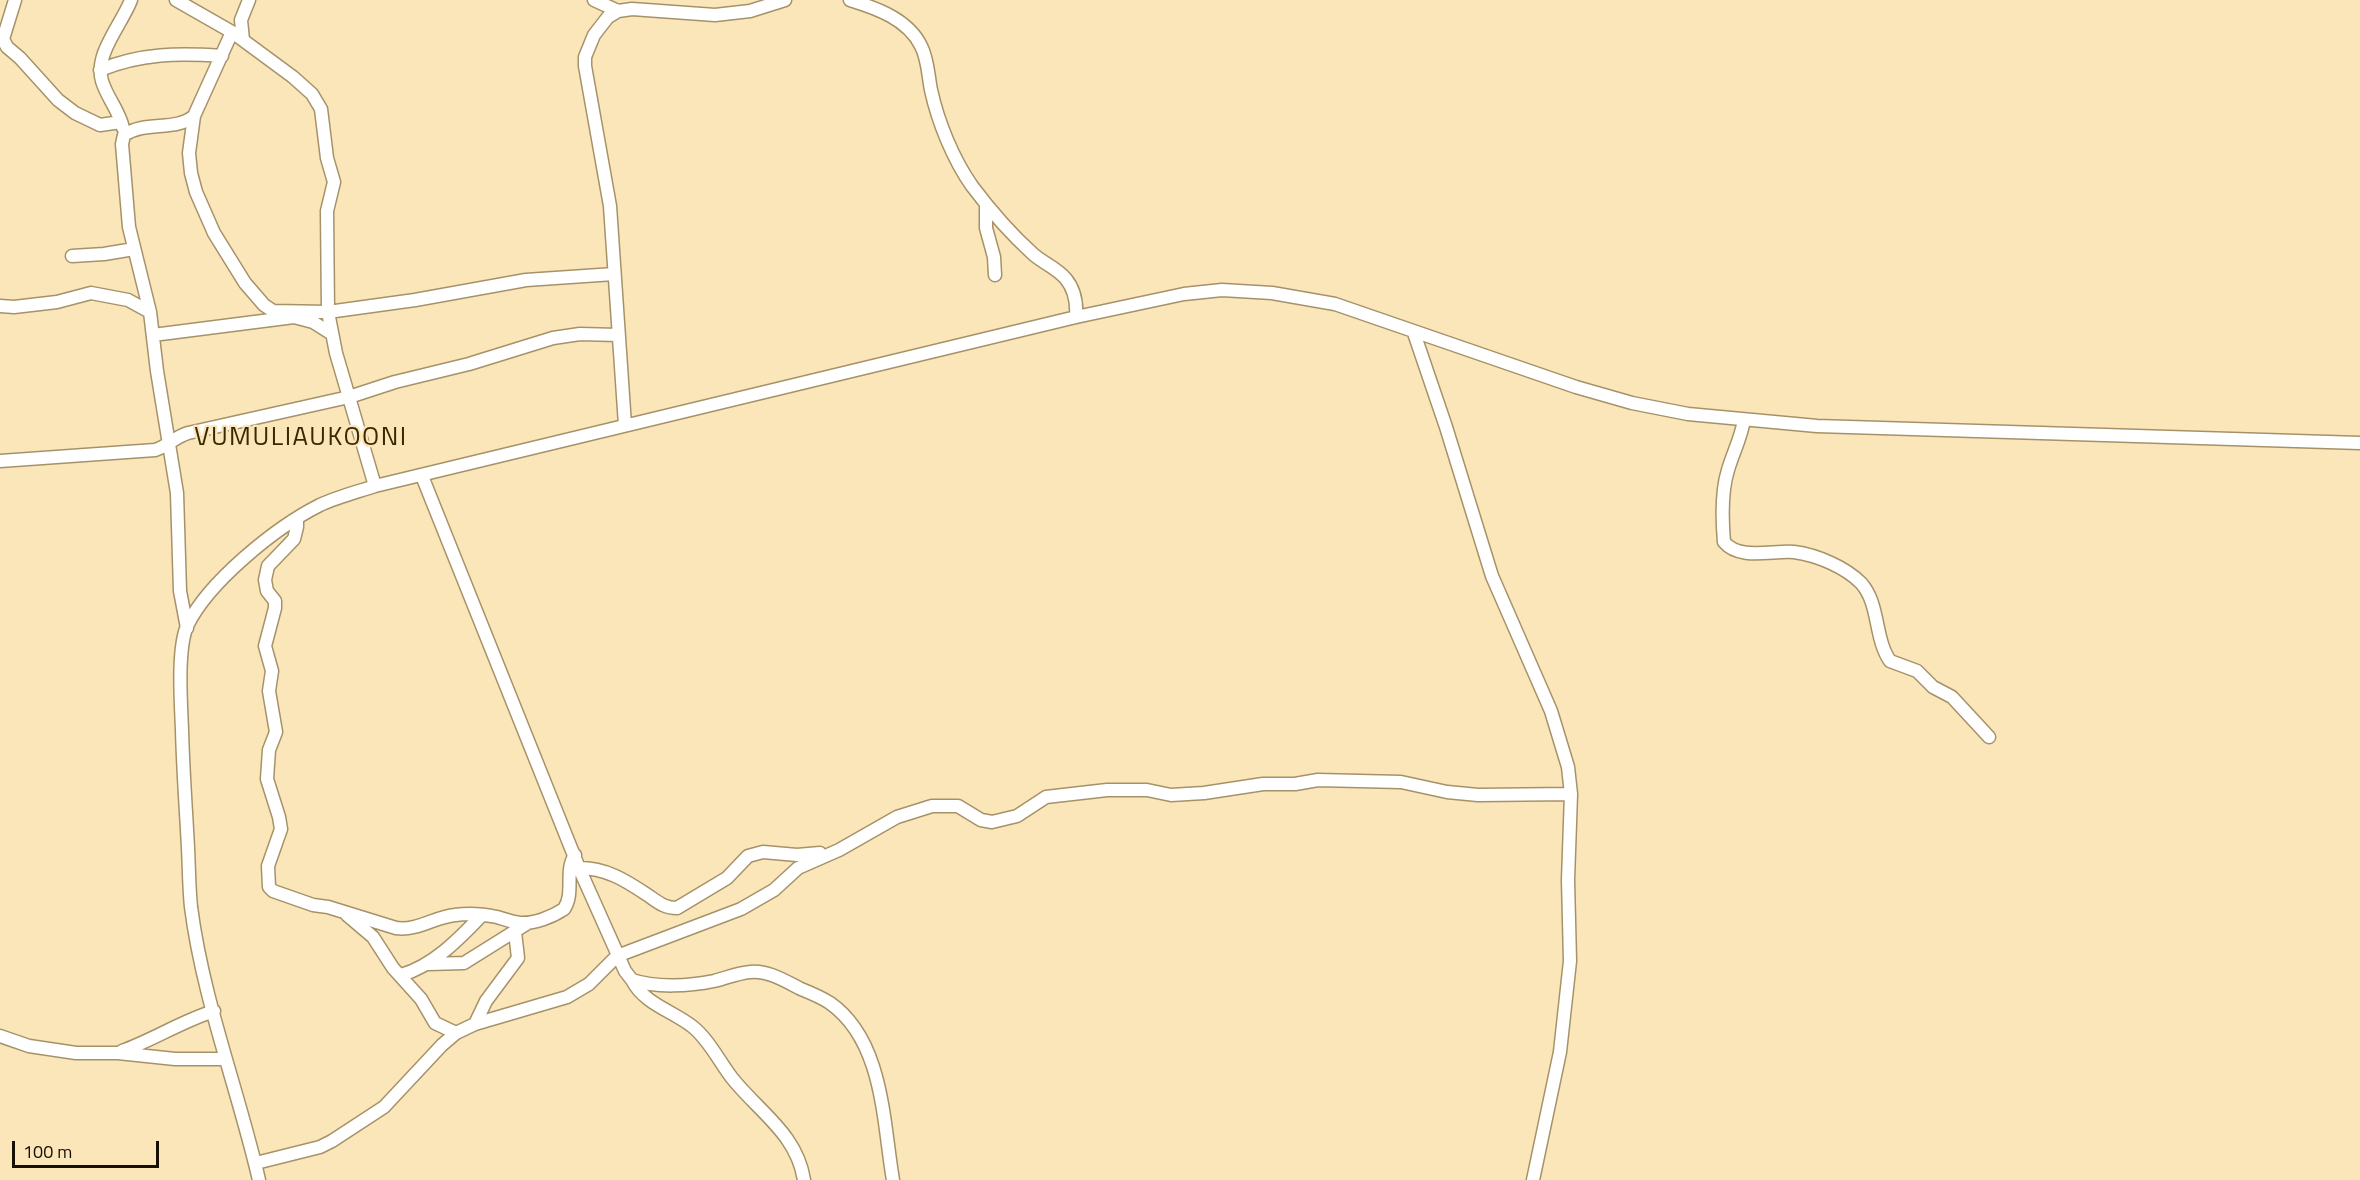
<!DOCTYPE html>
<style>
body{margin:0}
#map{position:relative;width:2360px;height:1180px;overflow:hidden;background:#fbe6ba;font-family:"Titillium Web",sans-serif}
canvas{display:block}
.scale{position:absolute;left:12px;top:1141px;width:147px;height:27px;box-sizing:border-box;border:3px solid #170f02;border-top:0;padding-left:8px;font-size:18px;line-height:21px;white-space:nowrap;color:#170f02;-webkit-text-stroke:4px #fbe6ba;paint-order:stroke}
</style>
<div id="map">
<canvas width="2360" height="1180"></canvas>
<div class="scale">100 m</div>
</div>
<script>
const g = document.querySelector('canvas').getContext('2d');
g.lineJoin = 'round';
function stroke(path, color, width, dash) {
  g.strokeStyle = color;
  g.lineWidth = width;
  g.lineCap = dash ? 'butt' : 'round';
  g.setLineDash(dash || []);
  g.stroke(path);
}
function label(font, color, halo, rows, align = 'center') {
  g.font = font + ' "Titillium Web",sans-serif';
  g.lineWidth = 4.5;
  g.setLineDash([]);
  g.textBaseline = 'middle';
  g.strokeStyle = halo;
  g.fillStyle = color;
  for (const [text, x, y, turn = 0] of rows) {
    g.save();
    g.translate(x, y);
    g.rotate((+turn || 0) * Math.PI / 180);
    g.textAlign = isNaN(turn) ? turn : align;
    if (halo) g.strokeText(text, 0, 0);
    g.fillText(text, 0, 0);
    g.restore();
  }
}
const minor = new Path2D(`
 M15,0l-12,39 4,8 13,11 38,42 17,13 25,12 21,-3
 M176,0l56,32 61,45 19,17 9,15 6,49 7,24 -7,29 1,101 8,41 39,133
 M594,0l24,11
 M850,0c26,8 58,19 71,46 7,13 7,29 10,44 7,32 22,69 41,96 18,24 39,48 61,68 10,9 24,14 33,25 9,11 11,24 10,38
 M232,32l-38,84 -5,37 2,20 5,19 18,41 31,50 19,22 9,6 55,1 87,-12 111,-20 88,-6
 M243,40l-2,-20 8,-20
 M100,70c41,-17 79,-17 122,-14
 M123,128c-4,-18 -16,-30 -21,-47 -8,-27 20,-57 29,-81
 M986,204v24l8,29 1,18
 M72,256l32,-2 30,-5
 M0,306l14,1 43,-5 34,-9 37,7 22,12
 M1414,333l32,94 46,149 59,135 17,56 3,27 -3,86 2,81 -10,91 -27,128
 M153,335l141,-18 19,5 19,12
 M1744,420c-3,18 -11,33 -16,50 -7,22 -6,49 -4,72 16,19 49,8 70,10 23,3 51,15 67,31 19,21 13,55 29,78l27,10 16,16 19,10 37,40
 M625,425l-15,-219 -25,-140v-9l9,-22 14,-18 10,-6 14,-2 83,6 35,-4 35,-11
 M0,461l155,-11c13,-4 20,-13 33,-17l161,-36 46,-15 74,-18 84,-26 27,-4 38,1
 M422,476l157,392 46,103 7,9c24,8 58,6 82,1 12,-3 24,-8 36,-9 18,-2 35,9 51,17 10,4 20,8 29,14 54,38 53,120 63,177
 M297,519v8l-3,12 -26,27 -3,14 2,11 8,10v7l-10,38 7,25 -3,20 7,41 -7,18 -2,29 12,38 2,12 -13,37 1,21 4,4 40,14 15,2 68,21c22,3 38,-11 59,-13 13,-2 28,-1 42,2 7,2 15,5 23,6 14,1 32,-6 44,-14 11,-16 0,-38 11,-54
 M187,628l-7,-37 -3,-98 -20,-122 -7,-59 -21,-85 -7,-83 2,-9c22,-15 51,-3 70,-19
 M579,868c27,0 46,12 67,26 11,7 17,14 31,14l50,-30 21,-22 15,-4 34,3 23,-2
 M347,915l26,22 20,31 28,31 14,24 21,10
 M428,964l36,-1 64,-40
 M401,975c32,-9 58,-36 81,-60
 M632,980c12,24 41,31 61,47 16,13 26,34 39,51 27,34 65,56 72,102
 M475,1024l11,-23 32,-43 -3,-26
 M0,1036l29,10 47,7h42l57,6h51
 M122,1051c31,-11 60,-30 92,-40
 M256,1163l64,-16 12,-6 52,-34 58,-62 14,-12 19,-9 92,-27 22,-13 28,-28 124,-47 33,-19 24,-22 41,-18 58,-33 35,-11h26l23,14 11,2 25,-6 29,-19 61,-7h40l24,5 33,-2 59,-9h32l23,-4 83,2 46,10 31,3 93,-1
 M259,1180c-21,-91 -56,-180 -68,-273 -2,-19 -2,-39 -3,-59 -2,-39 -5,-78 -6,-118 -1,-27 -5,-80 5,-104 21,-44 89,-99 133,-121 17,-8 37,-13 55,-19l701,-169 108,-23 38,-4 50,3 63,11 241,83 56,16 56,11 129,12 543,17`);
stroke(minor, '#a69269', 15);
stroke(minor, '#fff', 12);
g.letterSpacing = '1.5px';
label('26px', '#3a2900', '#fbe6ba', [
 ["VUMULIAUKOONI",301,439]
]);
g.letterSpacing = '0px';
</script>
